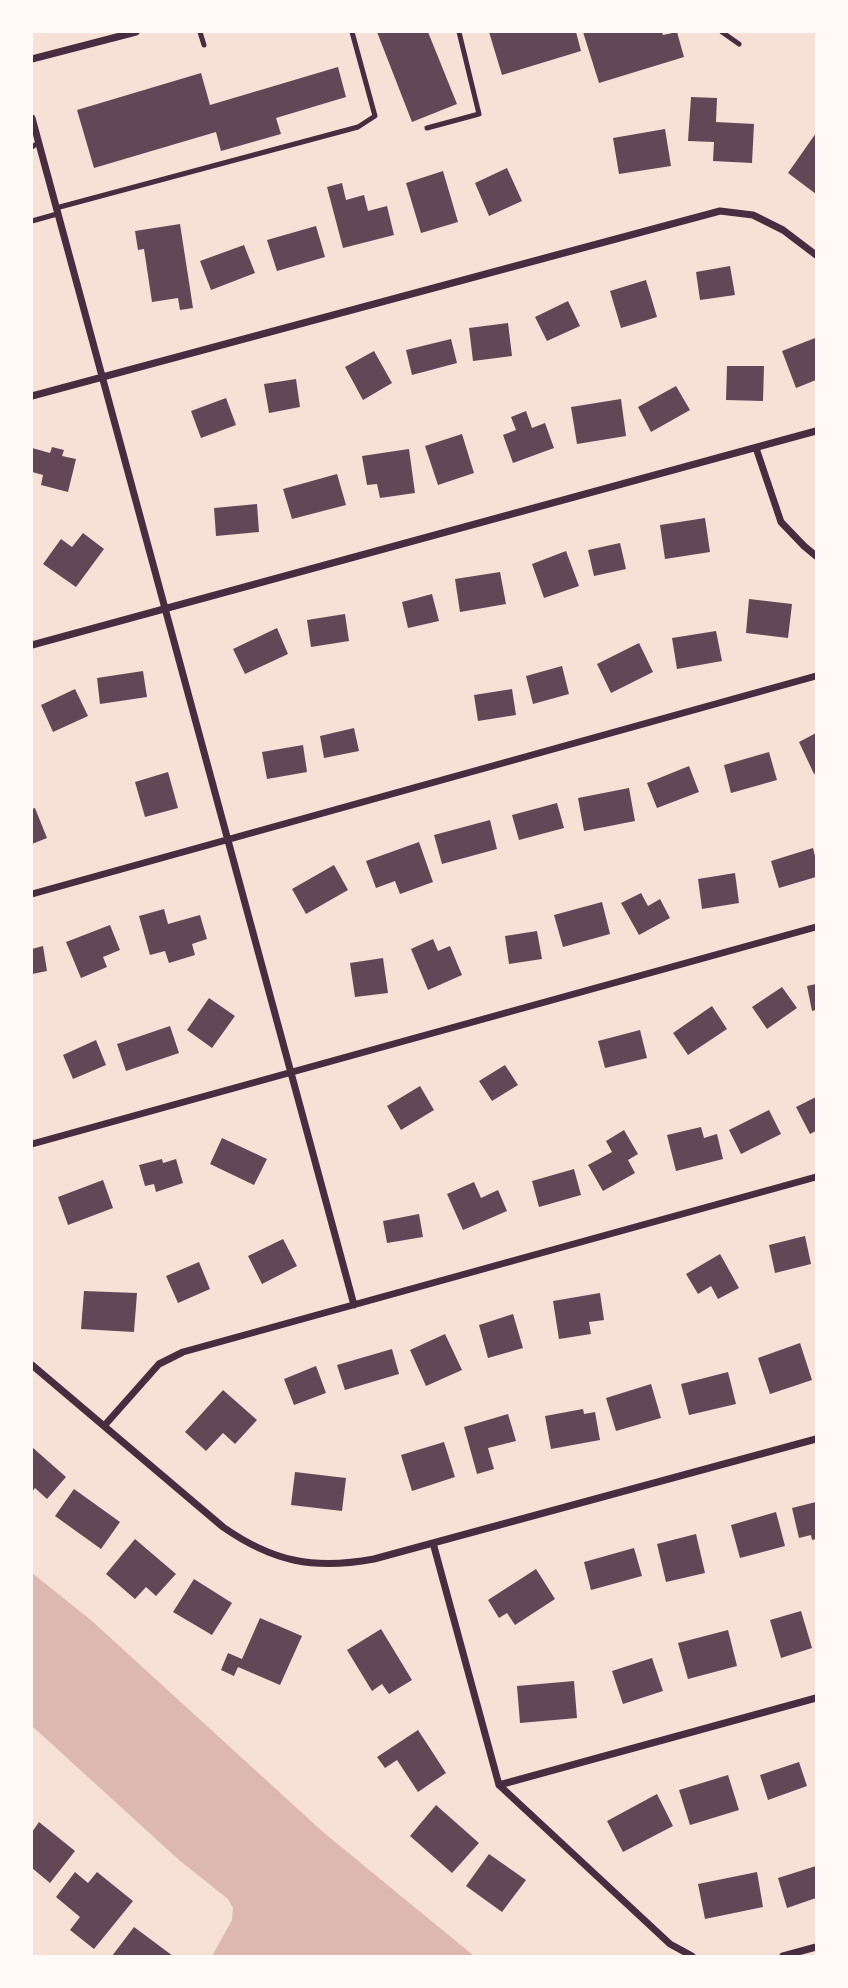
<!DOCTYPE html>
<style>
body{margin:0}
#map{position:relative;width:848px;height:1988px;overflow:hidden;background:#f7e1d7;font-family:"DejaVu Sans",sans-serif}
canvas{display:block}
.frame{position:absolute;inset:0;border:33px solid #fffaf5;pointer-events:none}
</style>
<div id="map">
<canvas width="848" height="1988"></canvas>
<div class="frame"></div>
</div>
<script>
const g = document.querySelector('canvas').getContext('2d');
g.lineJoin = 'round';
function fillPath(path, color) {
  g.fillStyle = color;
  g.fill(path, 'evenodd');
}
function stroke(path, color, width, dash) {
  g.strokeStyle = color;
  g.lineWidth = width;
  g.lineCap = dash ? 'butt' : 'round';
  g.setLineDash(dash || []);
  g.stroke(path);
}
fillPath(new Path2D(`
 M32,1573l60,48 231,211 151,124h-262l20,-36 1,-12 -5,-9 -49,-39 -147,-134z`), '#dcb8b0');
fillPath(new Path2D(`
 M377,32h51l29,72 -45,18z
 M489,32h87l5,19 -79,24z
 M583,32h79l1,3 14,-3 7,25 -85,26z
 M338,67l8,30 -70,21 5,16 -60,17 -5,-19 -122,36 -17,-58 124,-37 9,32z
 M691,97l26,1 -1,24 38,2 -2,39 -39,-2 1,-19 -26,-1z
 M665,129l6,37 -52,8 -6,-36z
 M816,133v61l-28,-21z
 M507,168l15,33 -33,15 -14,-33z
 M443,171l15,51 -37,11 -15,-50z
 M342,183l4,17 18,-5 4,16 19,-5 7,29 -51,13 -16,-61z
 M180,224l13,84 -13,2 -2,-12 -26,4 -8,-53 -6,1 -3,-19z
 M316,226l9,31 -48,14 -10,-31z
 M244,245l11,28 -44,17 -11,-29z
 M730,266l5,29 -35,5 -4,-28z
 M646,280l11,37 -36,11 -11,-37z
 M568,301l12,25 -33,15 -12,-24z
 M508,323l4,33 -39,5 -4,-33z
 M815,338l1,42 -20,8 -14,-37z
 M451,339l6,24 -45,12 -6,-25z
 M374,351l18,32 -29,17 -18,-33z
 M727,366h37l-1,35 -37,-1z
 M296,379l4,28 -31,6 -5,-29z
 M676,386l14,24 -39,22 -13,-25z
 M226,398l10,27 -35,13 -10,-27z
 M621,399l5,37 -49,8 -6,-37z
 M526,411l6,17 13,-5 9,25 -41,15 -10,-28 13,-5 -5,-13z
 M462,434l12,39 -36,12 -13,-39z
 M52,447l12,3 -2,6 14,3 -8,33 -27,-7 2,-10 -11,-3v-24l18,5z
 M409,449l6,44 -35,5 -3,-14 -10,1 -5,-29z
 M337,474l9,31 -54,14 -9,-30z
 M257,504l2,28 -43,4 -2,-28z
 M705,518l5,34 -45,7 -5,-34z
 M83,533l21,16 -28,38 -33,-23 18,-25 11,8z
 M620,543l6,26 -32,7 -6,-26z
 M566,551l13,35 -35,12 -12,-34z
 M500,572l6,32 -46,8 -5,-33z
 M432,594l7,27 -31,7 -6,-26z
 M749,599l43,5 -4,34 -42,-5z
 M345,614l4,27 -38,6 -4,-27z
 M277,628l11,26 -43,20 -12,-25z
 M716,631l6,30 -45,8 -5,-31z
 M639,643l14,29 -42,21 -14,-29z
 M562,666l7,28 -36,10 -7,-28z
 M143,671l4,26 -47,7 -3,-26z
 M75,689l13,27 -35,16 -12,-27z
 M512,689l4,26 -38,6 -4,-26z
 M354,728l5,23 -35,7 -4,-22z
 M816,733v40l-2,1 -15,-32z
 M303,745l4,27 -40,7 -5,-27z
 M769,752l8,28 -46,13 -7,-28z
 M689,766l10,26 -42,16 -10,-25z
 M168,772l10,36 -33,9 -10,-35z
 M629,788l6,33 -51,10 -6,-33z
 M557,803l7,25 -45,12 -7,-25z
 M35,808l12,30 -15,6v-35z
 M490,820l7,29 -55,15 -8,-29z
 M419,842l14,40 -33,12 -5,-13 -19,7 -10,-27z
 M813,848l3,12v17l-37,11 -8,-27z
 M334,865l14,25 -42,24 -14,-25z
 M735,873l4,30 -37,6 -4,-30z
 M641,893l7,13 12,-7 10,19 -31,17 -18,-32z
 M602,902l8,32 -47,13 -9,-32z
 M164,909l4,15 32,-9 7,24 -15,5 3,11 -26,8 -4,-12 -15,4 -11,-39z
 M110,925l10,25 -17,7 4,10 -26,11 -15,-36z
 M537,931l5,28 -33,5 -4,-28z
 M433,939l5,12 12,-5 12,29 -34,15 -17,-41z
 M43,946l4,25 -15,3v-25z
 M383,958l5,35 -33,4 -5,-34z
 M816,984v26l-4,1 -5,-25z
 M782,987l15,21 -30,21 -15,-22z
 M209,998l26,18 -23,32 -25,-18z
 M712,1006l15,23 -39,26 -15,-22z
 M170,1026l9,27 -53,18 -9,-27z
 M640,1030l7,28 -42,10 -7,-27z
 M96,1040l10,25 -33,14 -10,-24z
 M505,1065l13,20 -26,16 -13,-20z
 M420,1086l14,24 -33,20 -14,-24z
 M816,1097v34l-6,3 -14,-27z
 M769,1110l12,24 -40,20 -12,-24z
 M701,1127l3,11 13,-4 6,25 -47,12 -9,-36z
 M624,1130l14,24 -10,6 7,13 -32,18 -15,-26 24,-13 -6,-11z
 M222,1138l45,21 -13,26 -44,-21z
 M162,1159l1,4 13,-4 7,24 -27,9 -2,-8 -9,2 -6,-21z
 M574,1169l7,26 -42,12 -7,-26z
 M103,1180l10,28 -45,17 -10,-28z
 M474,1182l7,16 17,-8 9,21 -44,19 -16,-36z
 M419,1214l4,23 -36,6 -4,-22z
 M805,1236l6,28 -36,9 -6,-28z
 M283,1239l14,27 -35,18 -14,-28z
 M720,1254l19,34 -21,11 -7,-13 -13,8 -12,-20z
 M199,1262l11,27 -32,14 -12,-27z
 M84,1291l53,2 -3,39 -53,-3z
 M600,1293l4,27 -15,2 2,12 -32,5 -6,-38z
 M513,1314l10,34 -35,10 -9,-33z
 M445,1334l17,36 -36,16 -16,-36z
 M800,1343l12,37 -42,14 -12,-36z
 M392,1349l7,25 -54,16 -8,-25z
 M316,1366l10,27 -32,12 -10,-26z
 M728,1372l8,32 -47,11 -8,-31z
 M651,1384l10,34 -45,13 -10,-33z
 M223,1390l34,30 -22,24 -12,-11 -17,18 -21,-19z
 M583,1409l1,5 11,-2 5,28 -49,9 -6,-33z
 M508,1414l8,27 -28,7 6,21 -17,5 -13,-47z
 M444,1442l11,35 -43,14 -11,-36z
 M32,1447l34,30 -19,22 -12,-11 -3,4z
 M295,1472l51,6 -4,33 -51,-6z
 M74,1489l46,33 -19,27 -46,-33z
 M816,1502v37l-4,1 -1,-5 -12,3 -7,-30z
 M776,1512l9,34 -45,12 -9,-33z
 M696,1534l9,39 -39,9 -9,-38z
 M135,1539l41,35 -20,22 -10,-9 -11,12 -29,-25z
 M634,1548l8,28 -51,14 -7,-28z
 M536,1569l19,30 -40,26 -8,-12 -8,5 -11,-18z
 M194,1579l38,24 -20,32 -39,-23z
 M801,1611l11,37 -31,10 -11,-38z
 M260,1618l42,18 -22,49 -42,-18 -4,9 -13,-6 7,-17 14,6z
 M381,1629l31,51 -23,14 -7,-10 -10,7 -25,-41z
 M728,1630l9,36 -49,13 -10,-36z
 M652,1658l11,33 -40,13 -11,-33z
 M574,1681l3,37 -57,5 -3,-37z
 M418,1730l28,43 -28,19 -21,-32 -12,8 -8,-11z
 M799,1762l8,24 -39,14 -8,-25z
 M728,1775l11,35 -49,15 -11,-35z
 M657,1794l16,32 -50,26 -16,-31z
 M436,1805l43,38 -27,30 -42,-37z
 M39,1822l36,29 -25,32 -18,-15v-36z
 M489,1854l37,26 -24,32 -36,-26z
 M816,1866v32l-29,10 -9,-30z
 M75,1872l13,11 9,-11 36,29 -39,48 -24,-19 10,-13 -24,-20z
 M757,1872l6,35 -58,12 -7,-35z
 M134,1927l39,29h-61z`), '#644757');
stroke(new Path2D(`
 M200,32l4,13
 M722,32l17,12
 M427,128l52,-14 -20,-82
 M32,147l6,-4
 M56,208l302,-81 17,-11 -23,-84
 M32,221l25,-7`), '#4a2c40', 5);
stroke(new Path2D(`
 M32,59l104,-27
 M32,118l322,1187
 M32,396l688,-185 33,4 30,15 33,25
 M756,448l25,74 23,24 12,10
 M32,645l784,-214
 M32,894l784,-218
 M32,1144l784,-217
 M32,1365l191,162c50,35 91,43 151,32l442,-120
 M104,1426l55,-62 24,-12 633,-175
 M433,1543l66,242 171,159 22,12
 M499,1785l317,-87
 M783,1956l33,-9`), '#4a2c40', 7);
</script>
